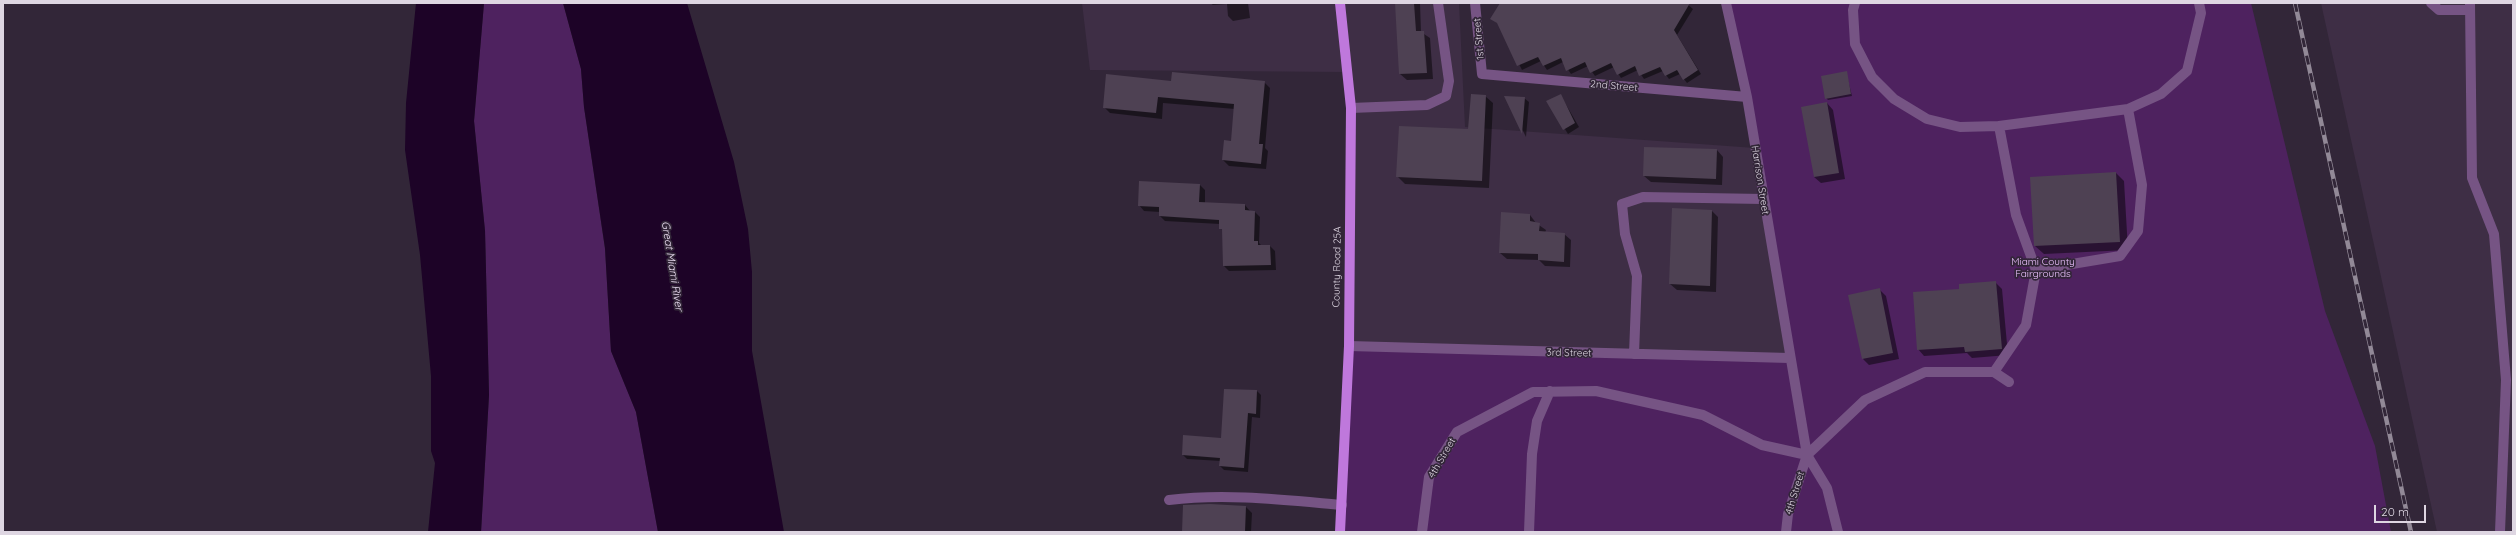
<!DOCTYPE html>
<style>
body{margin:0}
#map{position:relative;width:2516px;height:535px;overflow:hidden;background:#322638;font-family:Quicksand,sans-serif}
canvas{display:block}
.frame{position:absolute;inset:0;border:4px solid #ded6e2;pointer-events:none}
.scale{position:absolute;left:2374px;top:505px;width:52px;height:18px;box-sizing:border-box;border:2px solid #ded6e2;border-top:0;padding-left:5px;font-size:12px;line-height:14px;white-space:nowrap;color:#ded6e2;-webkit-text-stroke:3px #322638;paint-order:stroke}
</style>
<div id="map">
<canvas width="2516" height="535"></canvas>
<div class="frame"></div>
<div class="scale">20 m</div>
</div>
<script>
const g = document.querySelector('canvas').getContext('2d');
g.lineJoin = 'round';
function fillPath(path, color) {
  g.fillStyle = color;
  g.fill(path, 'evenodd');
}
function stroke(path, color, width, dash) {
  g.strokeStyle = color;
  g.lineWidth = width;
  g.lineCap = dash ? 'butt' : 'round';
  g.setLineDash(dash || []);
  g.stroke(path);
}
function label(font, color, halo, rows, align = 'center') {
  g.font = font + ' Quicksand,sans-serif';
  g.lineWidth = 3.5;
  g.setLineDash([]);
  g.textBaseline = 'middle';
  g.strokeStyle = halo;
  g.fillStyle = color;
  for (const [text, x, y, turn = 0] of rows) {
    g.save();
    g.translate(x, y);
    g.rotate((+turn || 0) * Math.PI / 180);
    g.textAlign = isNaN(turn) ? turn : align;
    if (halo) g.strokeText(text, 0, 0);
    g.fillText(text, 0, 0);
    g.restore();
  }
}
fillPath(new Path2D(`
 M1082,3h377l6,124 290,21 34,210 -440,-12 -2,-274 -257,-2z
 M2321,3h192v529h-76z`), '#3e2e45');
fillPath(new Path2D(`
 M484,3h79l18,66 3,38 21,142 6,102 25,61 22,120h-177l8,-137 -4,-164 -11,-110z
 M1726,3h525l74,308 50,135 16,86h-1051l9,-186 440,12z`), '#4e225f');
fillPath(new Path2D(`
 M416,3h68l-10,118 11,110 4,164 -8,137h-53l7,-69 -4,-12v-75l-11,-121 -15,-105 1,-47z
 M563,3h124l47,159 14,67 4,43v79l32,181h-126l-22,-120 -25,-61 -6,-103 -21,-141 -3,-38z`), '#1d0327');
fillPath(new Path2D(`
 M1210,3h38l2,15 -17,3 -5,-5 -1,-12 -14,1z
 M1396,3h24l1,29 9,6 3,41 -26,1 -7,-6z
 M1501,3h185l7,6 -16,26 24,39 -14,9 -7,-9 -11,5 -6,-8 -19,8 -6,-9 -17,8 -7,-11 -19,9 -7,-10 -17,8 -8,-12 -16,8 -6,-9 -19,9 -23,-46 -7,-5z
 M1846,72l6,24 -24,4 -2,-2z
 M1172,82h92l6,6 -5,60 3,3 -2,18 -37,-3 -6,-6 9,-18 3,-33 -72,-6 -1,16 -52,-6 -6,-6z
 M1485,96l8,7 -4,85 -84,-4 -8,-8 72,-46z
 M1561,96l18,31 -11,7 -20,-32z
 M1506,97l18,1 5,4 -3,35z
 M1827,103l6,7 12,69 -24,4 -7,-6z
 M1717,150l6,7 -1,28 -71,-3 -7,-6z
 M2116,173l8,8 4,69 -84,4 -9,-8z
 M1200,185l5,5v13l40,2 5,6 5,1 5,5 -1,26 3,3h8l5,5 1,19 -47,1 -5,-5 -1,-34 -3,-8 -55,-3 -5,-5v-4l-16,-1 -5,-6z
 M1673,209l39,2 6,6 -2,75 -39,-2 -7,-6z
 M1530,215l6,8 10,7 -1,3 19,1 7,6 -1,27 -25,-1 -6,-6 -32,-1 -7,-6z
 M1995,282l7,7 6,66 -36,3 -5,-5 -43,3 -6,-7 42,-59z
 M1879,289l7,7 13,63 -30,6 -6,-6z
 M1257,391l4,4 -1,23 -8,-1 -4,55 -24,-2 -4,-4 1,-5 -34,-2 -4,-4 39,-16z
 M1246,507l6,6 -1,19h-68z`), '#0007');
fillPath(new Path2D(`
 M1395,3h19l2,28h8l3,42 -28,1z
 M1500,3h190l-16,27 24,40 -15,10 -6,-10 -12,6 -5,-9 -21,9 -4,-10 -18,9 -6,-12 -21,10 -5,-11 -19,9 -5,-13 -18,8 -5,-9 -21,9 -20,-43 -7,-4z
 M1847,71l4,23 -26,5 -4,-23z
 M1172,72l93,9 -6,63h4l-2,20 -39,-4 2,-20 7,1 3,-37 -76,-7 -2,16 -53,-5 3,-34 65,7z
 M1471,94l15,1 -4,86 -86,-4 3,-51 69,3z
 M1561,94l14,29 -12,7 -17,-29z
 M1504,96l21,1 -3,37z
 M1827,102l12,71 -25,4 -13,-70z
 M1644,147l73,2 -1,30 -73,-3z
 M2116,172l4,70 -86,4 -4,-69z
 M1139,181l61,3 -1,18 46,2v6l10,1 -1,30h4v4h12l1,20 -48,1 -1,-37h-3v-9l-60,-4v-9l-21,-1z
 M1672,208l40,2 -2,76 -41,-2z
 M1501,212l29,2v7l10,2 -1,8 26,2 -1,29 -26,-2v-6l-39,-1z
 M1996,281l6,68 -37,3 -1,-5 -47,3 -4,-58 46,-3v-5z
 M1880,288l13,65 -31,6 -14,-64z
 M1224,389l33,1 -1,24 -8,-1 -4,55 -25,-2 1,-8 -38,-3 1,-20 38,3z
 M1210,504l36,2 -1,26h-63l1,-27z`), '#4e4153');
stroke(new Path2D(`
 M1475,3l7,71 265,23
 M1726,3l21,94 60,358 20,33 11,44
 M1855,3l-2,7 2,34 17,33 22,22 33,20 33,8 39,-1 129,-17 33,-15 26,-23 14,-58 -2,-10
 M2431,3l8,7h31
 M2470,3l2,175 22,56 12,146 -6,152
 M1351,108l76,-3 19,-9 3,-15 -11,-78
 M2036,270l84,-14 18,-25 4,-46 -14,-76
 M1349,346l440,12
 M1634,354l3,-78 -12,-42 -3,-30 21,-7 120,2
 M1994,372l32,-47 10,-55 -20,-55 -17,-89
 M1169,500c57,-7 116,0 173,5
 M1422,532l7,-55 28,-45 76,-40 63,-1 107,24 59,30 45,10 58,-55 60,-28h69l15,10
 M1529,532l3,-78 5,-33 13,-30
 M1786,532l2,-18 19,-59`), '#765484', 10);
stroke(new Path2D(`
 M1340,532l9,-186 2,-238 -11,-105`), '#bf78dc', 10);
const rail = new Path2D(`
 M2295,3l116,529`);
stroke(rail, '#928997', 4.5);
stroke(rail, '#322638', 3, [9]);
label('10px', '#ded6e2', '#322638', [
 ["1st Street",1479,39,-95],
 ["2nd Street",1614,86,5],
 ["Harrison Street",1760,180,81],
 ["County Road 25A",1337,267,-89],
 ["3rd Street",1569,353,1],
 ["4th Street",1442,458,-60],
 ["4th Street",1795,493,-73]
]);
label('10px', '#eac0fc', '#322638', [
 ["Miami County",2043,262],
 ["Fairgrounds",2043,274]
]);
label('italic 11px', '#ecdef3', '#322638', [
 ["Great Miami River",672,266,81]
]);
</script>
